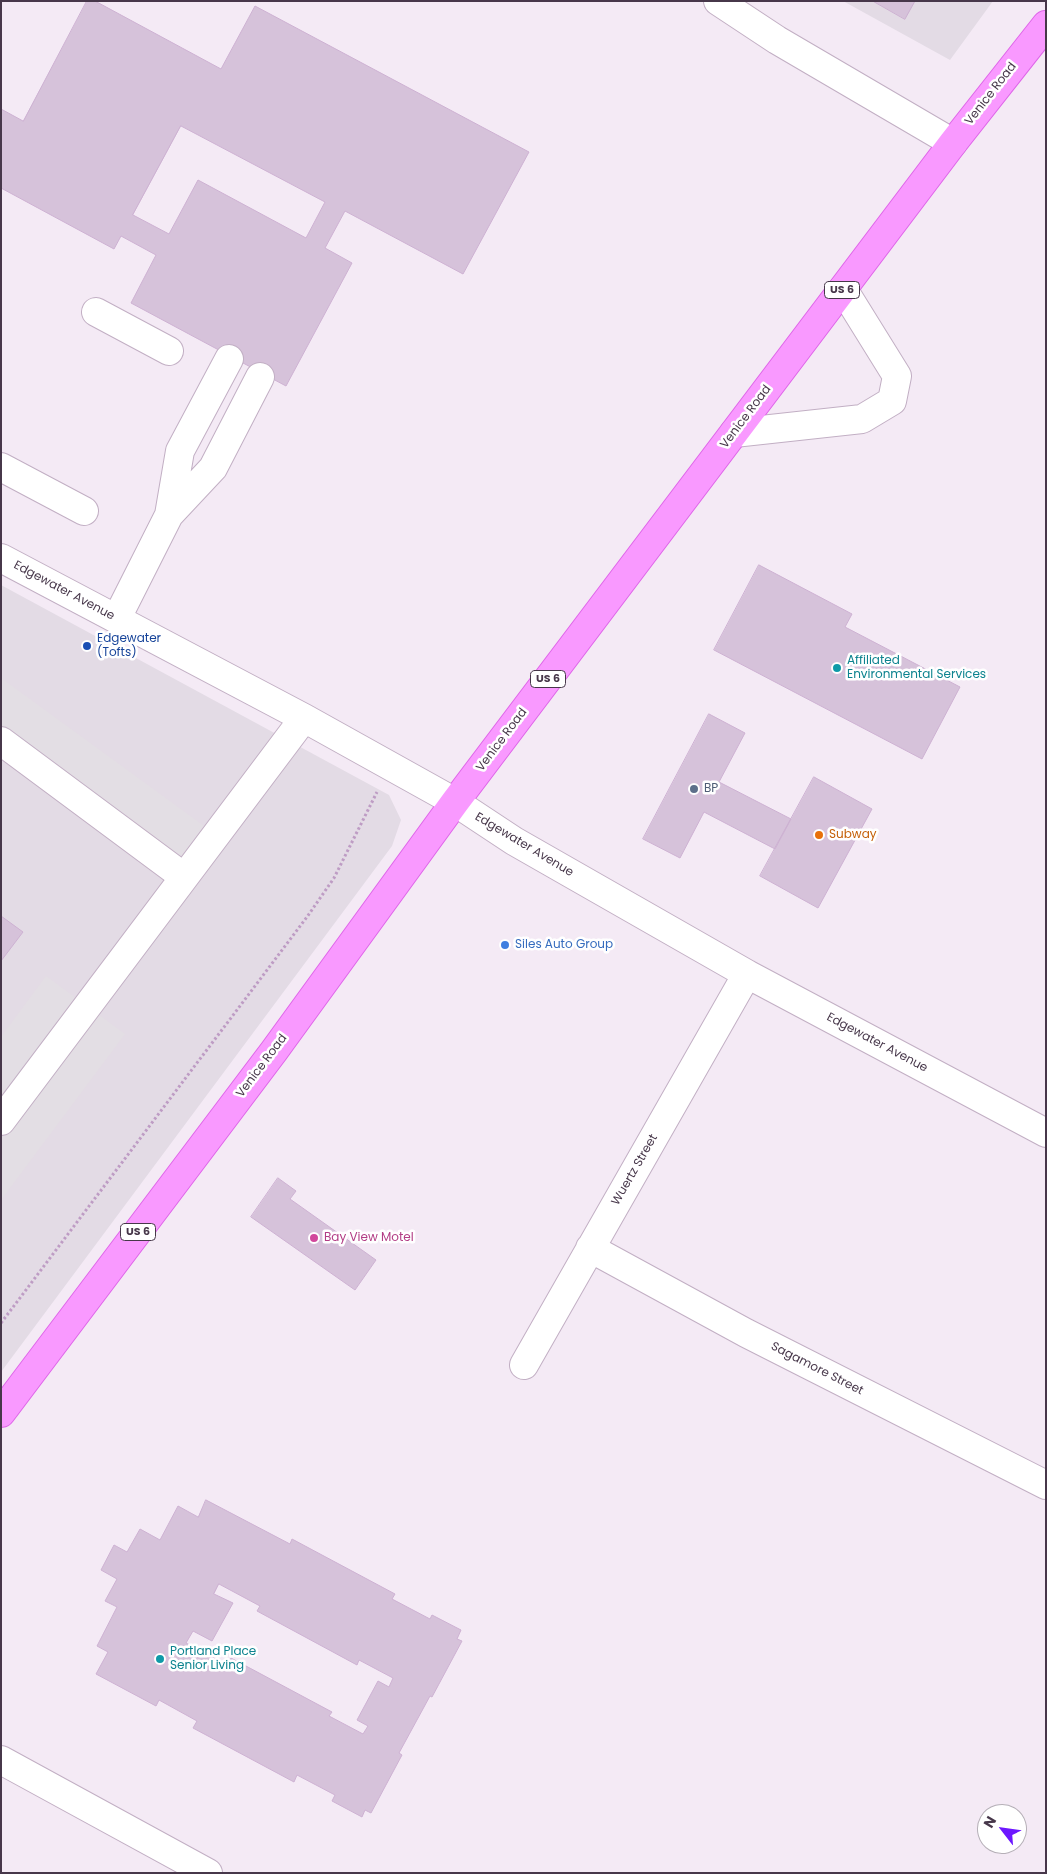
<!DOCTYPE html>
<style>
body{margin:0}
#map{position:relative;width:1047px;height:1874px;overflow:hidden;background:#f4eaf5;font-family:Poppins,sans-serif}
canvas{display:block}
.frame{position:absolute;inset:0;border:2px solid #47374a;pointer-events:none}
.north{position:absolute;left:977px;top:1804px;width:50px;height:50px;box-sizing:border-box;background:#fff;border:1px solid #b5afb7;border-radius:50%;rotate:300deg;font-size:14px;font-weight:700;line-height:20px;text-align:center;color:#47374a}
.north::after{content:'';display:block;margin:auto;width:18px;height:22px;background:#6d17ff;clip-path:polygon(50% 0,100% 100%,50% 72%,0 100%)}
</style>
<div id="map">
<canvas width="1047" height="1874"></canvas>
<div class="frame"></div>
<div class="north">N</div>
</div>
<script>
const g = document.querySelector('canvas').getContext('2d');
g.lineJoin = 'round';
function fillPath(path, color) {
  g.fillStyle = color;
  g.fill(path, 'evenodd');
}
function stroke(path, color, width, dash) {
  g.strokeStyle = color;
  g.lineWidth = width;
  g.lineCap = dash ? 'butt' : 'round';
  g.setLineDash(dash || []);
  g.stroke(path);
}
function label(font, color, halo, rows, align = 'center') {
  g.font = font + ' Poppins,sans-serif';
  g.lineWidth = 5;
  g.setLineDash([]);
  g.textBaseline = 'middle';
  g.strokeStyle = halo;
  g.fillStyle = color;
  for (const [text, x, y, turn = 0] of rows) {
    g.save();
    g.translate(x, y);
    g.rotate((+turn || 0) * Math.PI / 180);
    g.textAlign = isNaN(turn) ? turn : align;
    if (halo) g.strokeText(text, 0, 0);
    g.fillText(text, 0, 0);
    g.restore();
  }
}
fillPath(new Path2D(`
 M843,1h150l-43,59z
 M1,585l388,210 12,25 -9,26 -391,526z`), '#e3dbe5');
fillPath(new Path2D(`
 M1,678l203,148 -37,52 -166,-120z
 M46,976l79,58 -124,166v-163z`), '#e3dee4');
const building = new Path2D(`
 M87,1h8l126,68 34,-63 274,146 -66,122 -118,-63 -20,37 27,15 -66,123 -155,-83 25,-48 -35,-19 -7,13 -113,-61v-79l22,12zM181,126l144,76 -19,36 -108,-58 -29,54 -36,-19z
 M873,1h42l-10,18z
 M759,565l93,49 -7,13 115,60 -38,72 -208,-109z
 M709,714l36,19 -26,49 72,37 -16,30 -71,-37 -24,46 -37,-19z
 M814,777l58,32 -54,99 -58,-32z
 M1,916l22,16 -22,29z
 M278,1178l18,13 -6,8 86,61 -21,30 -104,-73z
 M206,1500l84,44 2,-5 103,55 -3,5 38,20 2,-4 29,15 -4,9 5,2 -30,56 -2,-1 -31,57 3,2 -31,58 -6,-3 -3,7 -30,-16 3,-6 -38,-20 -3,7 -101,-54 4,-7 -38,-21 -3,6 -60,-32 12,-22 -11,-6 20,-39 -12,-6 12,-22 -16,-9 13,-25 13,7 13,-23 20,11 18,-34 20,11zM219,1584l41,22 -3,5 100,54 2,-5 34,18 -4,9 -11,-6 -21,39 11,6 -5,8 -34,-18 3,-4 -101,-54 -4,7 -41,-22 7,-12 19,10 21,-38 -19,-9z`);
fillPath(building, '#d6c2da');
stroke(building, '#cdb1d2', 1);
const minor = new Path2D(`
 M718,1l59,39 176,103
 M96,312l73,39
 M229,359l-49,92 -11,64 44,-47 47,-91
 M734,433l128,-14 30,-18 5,-25 -54,-87
 M1,467l83,44
 M1,558l303,160 151,84 59,39 233,133 299,159
 M117,618l52,-103
 M1,741l183,136
 M1,1121l303,-403
 M590,1248l156,85 300,152
 M524,1365l223,-391
 M1,1760l207,113`);
const major = new Path2D(`
 M1,1413l273,-362 181,-249 185,-245 313,-414 93,-118`);
stroke(minor, '#c2afc4', 30);
stroke(major, '#de65e8', 30);
stroke(new Path2D(`
 M1,1323l306,-406 27,-39 43,-86`), '#be9cc4', 3, [2.5, 2.5]);
stroke(minor, '#fff', 28);
stroke(major, '#f999ff', 28);
for (const [x, y, r, color] of [
 [87,646,5,"#1a4fb4"],
 [837,668,5,"#0f9aa8"],
 [694,789,5,"#5c6f8a"],
 [819,835,5,"#e8710a"],
 [505,945,5,"#3f7fe0"],
 [314,1238,5,"#d1479c"],
 [160,1659,5,"#0f9aa8"]
]) {
  const dot = new Path2D();
  dot.arc(x, y, r, 0, 2 * Math.PI);
  g.fillStyle = color;
  g.fill(dot);
  stroke(dot, '#fff', 2);
}
for (const [x, y, w] of [
 [842,290,35],
 [548,679,35],
 [138,1232,35]
]) {
  const box = new Path2D();
  box.roundRect(x - w / 2, y - 8.5, w, 17, 4);
  g.fillStyle = '#fff';
  g.fill(box);
  stroke(box, '#47374a', 1);
}
label('bold 11px', '#47374a', null, [
 ["US 6",842,290],
 ["US 6",548,679],
 ["US 6",138,1232]
]);
label('12px', '#47374a', '#fff', [
 ["Venice Road",991,94,-52],
 ["Venice Road",746,417,-53],
 ["Edgewater Avenue",64,591,28],
 ["Venice Road",502,740,-53],
 ["Edgewater Avenue",524,845,31],
 ["Edgewater Avenue",877,1043,28],
 ["Venice Road",262,1066,-53],
 ["Wuertz Street",635,1170,-60],
 ["Sagamore Street",817,1369,27]
]);
label('12px', '#164399', '#fff', [
 ["Edgewater",97,639],
 ["(Tofts)",97,653]
], 'left');
label('12px', '#0d838f', '#fff', [
 ["Affiliated",847,661],
 ["Environmental Services",847,675],
 ["Portland Place",170,1652],
 ["Senior Living",170,1666]
], 'left');
label('12px', '#4e5e75', '#fff', [
 ["BP",704,789]
], 'left');
label('12px', '#c56008', '#fff', [
 ["Subway",829,835]
], 'left');
label('12px', '#366cbe', '#fff', [
 ["Siles Auto Group",515,945]
], 'left');
label('12px', '#b23c85', '#fff', [
 ["Bay View Motel",324,1238]
], 'left');
</script>
